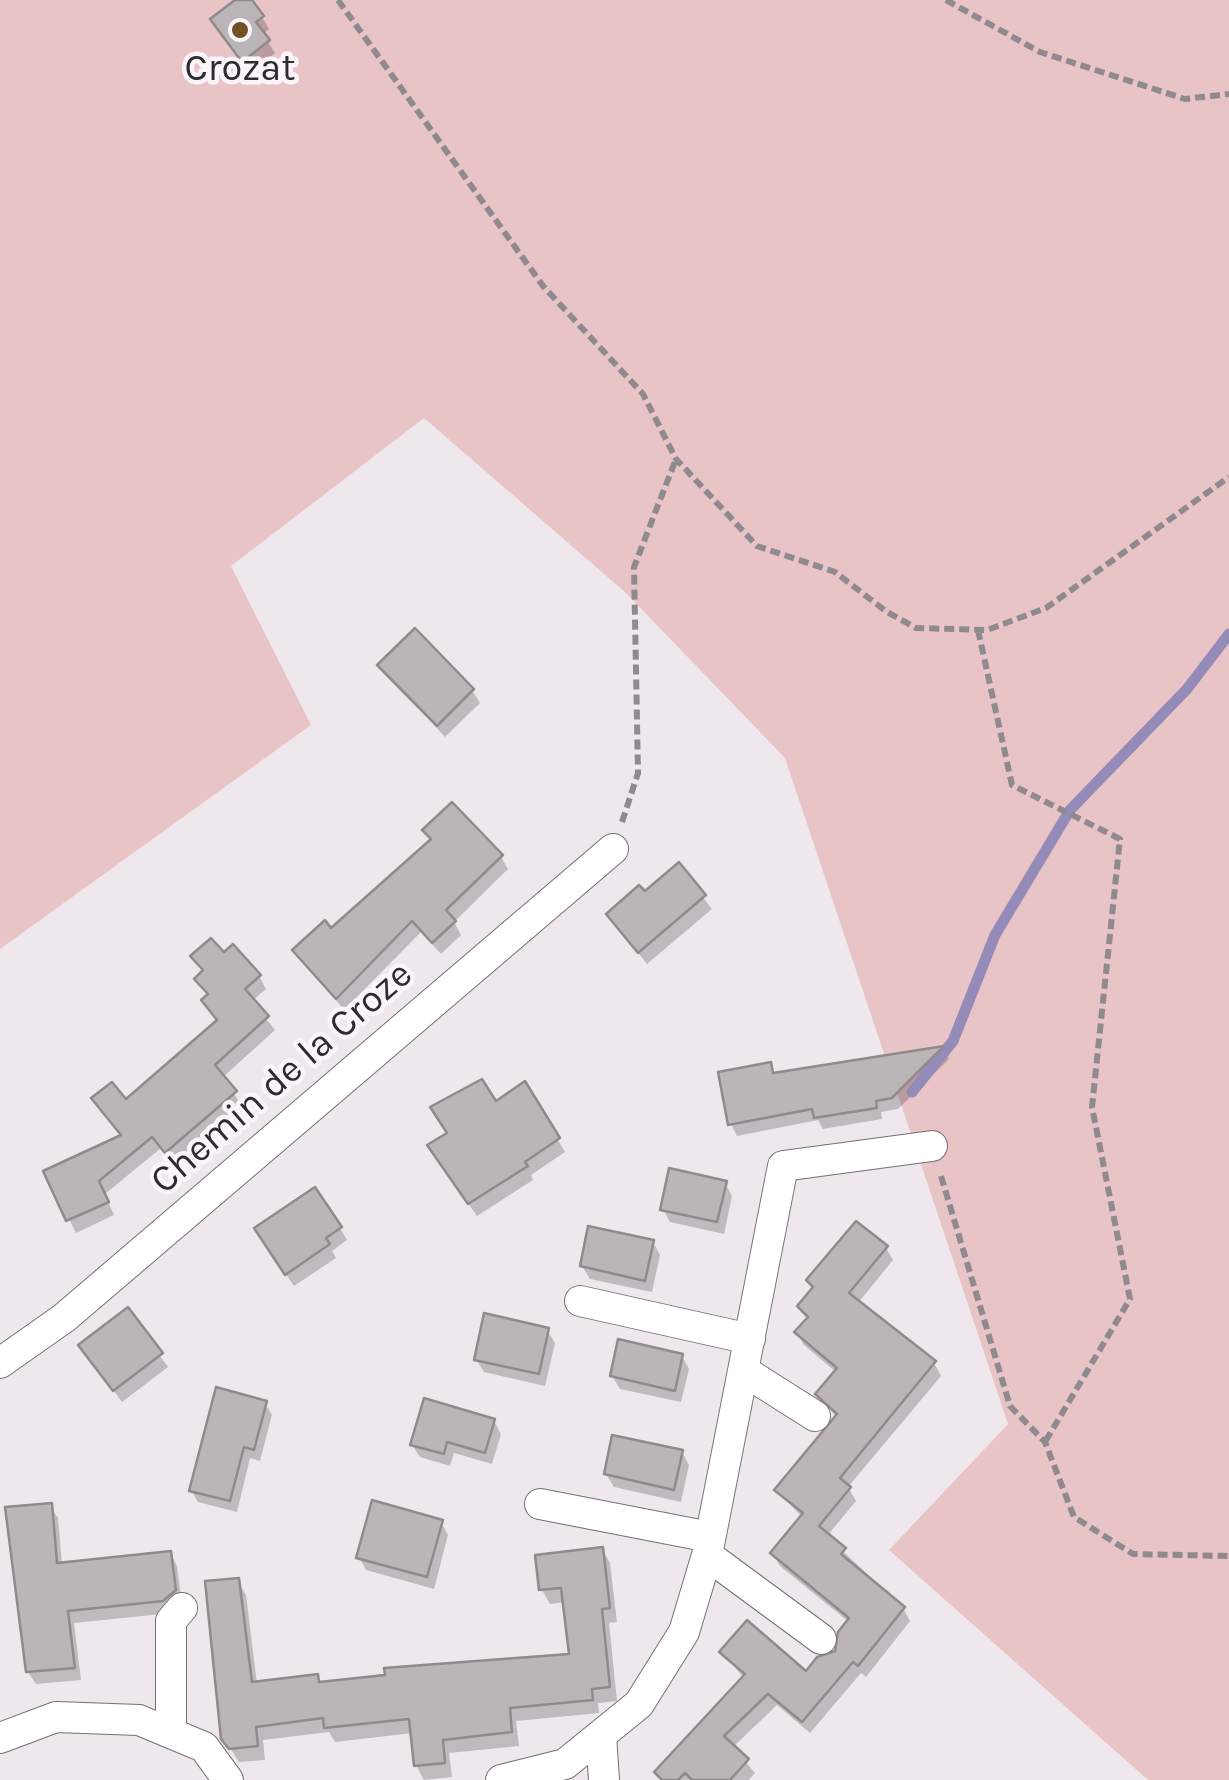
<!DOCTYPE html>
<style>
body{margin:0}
canvas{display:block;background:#eee8ec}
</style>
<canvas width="1229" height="1780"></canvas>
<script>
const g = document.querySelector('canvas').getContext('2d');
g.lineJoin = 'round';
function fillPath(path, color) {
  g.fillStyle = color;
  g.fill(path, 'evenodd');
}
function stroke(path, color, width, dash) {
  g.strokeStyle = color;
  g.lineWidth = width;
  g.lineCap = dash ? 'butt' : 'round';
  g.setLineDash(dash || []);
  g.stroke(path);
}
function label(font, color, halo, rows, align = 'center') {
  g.font = font + ' Karla,sans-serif';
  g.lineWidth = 9;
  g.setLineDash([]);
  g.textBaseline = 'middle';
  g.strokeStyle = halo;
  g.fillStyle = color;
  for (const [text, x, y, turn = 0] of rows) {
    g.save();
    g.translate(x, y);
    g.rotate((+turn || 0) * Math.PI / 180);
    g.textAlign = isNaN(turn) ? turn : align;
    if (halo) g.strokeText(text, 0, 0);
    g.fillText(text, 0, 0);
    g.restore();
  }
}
fillPath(new Path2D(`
 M0,0h1229v1780h-81l-259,-230 119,-126 -223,-666 -159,-165 -202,-175 -193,148 80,159 -311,224z`), '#e9c4c6');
fillPath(new Path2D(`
 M239,0h10l13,17 7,12 -6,5 12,19 -24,19 -31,-40z
 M380,666l92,24 8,13 -35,34z
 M426,830l75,27 7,12 -54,53 7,13 -20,19 -20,-22 -77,78 -49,-60 36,-19 101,-89z
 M678,866l34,43 -65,55 -38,-49 35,-21z
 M224,955l35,21 7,13 -14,12 23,29 -53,48 20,27 -68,59 -13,-16 -56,46 9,21 -38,18 -30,-61 76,-35 -28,-38 31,3 94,-80 -15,-21 4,-4 -11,-17 7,-7 -10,-16z
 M943,1049l6,10 -51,50 -17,3 1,7 -59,10 -5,-9 -81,16 -6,-12 39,-59 6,10z
 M524,1084l41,68 -34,23 2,5 -56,36 -40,-57 13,-25z
 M725,1183l7,13 -8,38 -54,-12 -7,-13z
 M340,1228l7,12 -15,11 4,7 -42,28 -30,-44z
 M653,1242l7,13 -8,37 -62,-13 -8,-13z
 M886,1248l7,12 -35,43 76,60 7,13 -93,111 8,14 -29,35 76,72 7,13 -44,56 -5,-4 -51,60 -33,-28 -44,42 22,26 -6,7h-88l-4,-8 87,-94 -22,-25 85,21 31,-21 11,-31 -69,-56 -7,-13 29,-36 -25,-27 60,-72 -19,-24 18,-22 -32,-27 -7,-12 11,-13 -8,-14 14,-17 -5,-8z
 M127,1311l41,56 -46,35 -33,-44z
 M547,1330l8,13 -10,43 -61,-14 -8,-13z
 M682,1356l7,13 -8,33 -61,-13 -8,-13z
 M265,1403l7,12 -12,46 -10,-3 -13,54 -39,-10 -7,-12z
 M494,1421l7,13 -9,30 -38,-11 -4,13 -30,-9 -8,-12z
 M682,1452l7,13 -8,37 -67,-15 -8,-13z
 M50,1506l8,12 4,47 108,-12 7,13 5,38 -11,9 -97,10 7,57 -45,4 -8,-12z
 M441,1522l7,13 -14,54 -68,-19 -7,-13z
 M602,1549l8,14 7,59 -8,1 8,78 -19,2 1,10 -83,8 3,25 -70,7 3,24 -28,3 -8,-15 -3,-32 -78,9 -6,-10 -66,8 2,20 -26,2 -15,-24 13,-158 9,15 11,89 60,-7 4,7 251,-28 -6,-54 -16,2 -8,-14z`), '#0003');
stroke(new Path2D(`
 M912,1092l41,-51 42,-106 75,-125 117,-121 42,-55`), '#948bb9', 11);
const building = new Path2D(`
 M235,0h17l12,16 -8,6 14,18 -28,22 -32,-43z
 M415,628l59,61 -37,37 -60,-61z
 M452,802l51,53 -57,55 10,11 -24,22 -20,-22 -76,78 -44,-49 33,-30 6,8 100,-89 -9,-9z
 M679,862l27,33 -68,58 -32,-39 33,-29 6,6z
 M211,938l13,14 9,-8 28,31 -16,14 24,27 -54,49 22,26 -72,62 -13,-16 -53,44 10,21 -43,19 -23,-50 78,-36 -30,-37 21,-16 14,17 91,-79 -16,-20 7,-6 -14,-15 9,-9 -13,-14z
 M944,1046l-52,52 -16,3 1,7 -63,10 -2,-9 -84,16 -10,-53 53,-10 2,11z
 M482,1079l14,22 29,-20 35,57 -35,24 3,4 -60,38 -41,-59 20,-12 -17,-26z
 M669,1168l58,13 -10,41 -57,-12z
 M315,1187l27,40 -16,11 4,6 -45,31 -31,-47z
 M856,1221l32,25 -39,47 87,68 -96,117 11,9 -32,39 27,22 -5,6 64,53 -47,59 -5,-4 -51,60 -34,-28 -44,42 25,23 -19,21h-38l-7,-7 -7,7h-16l-8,-8 91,-98 -26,-22 28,-32 59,51 11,-14 18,-6 3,-19 11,-14 -79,-65 33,-40 -29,-23 63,-76 -22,-20 22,-26 -43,-36 14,-15 -11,-11 16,-19 -7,-7z
 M588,1226l66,14 -9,41 -65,-15z
 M128,1307l35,46 -50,38 -35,-46z
 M484,1313l65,15 -10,46 -65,-14z
 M618,1339l65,15 -8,37 -65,-15z
 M216,1387l51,14 -13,49 -10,-3 -14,54 -41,-10z
 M424,1398l71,21 -10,34 -38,-11 -3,12 -34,-9z
 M612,1435l71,15 -9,40 -70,-16z
 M372,1500l71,20 -16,57 -71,-19z
 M52,1503l5,60 114,-12 5,39 -13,11 -95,10 7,57 -49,4 -21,-165z
 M603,1547l7,61 -8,1 8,78 -18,2 1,11 -83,8 2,24 -69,8 2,23 -31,3 -5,-47 -85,9 -1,-10 -67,9 2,19 -29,3 -8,-10 -16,-158 34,-3 13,104 66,-8 1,8 66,-7 -1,-7 185,-14 -8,-66 -22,2 -4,-35z`);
fillPath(building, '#bcb5b8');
stroke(building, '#918a8c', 2.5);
const minor = new Path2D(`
 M580,1301l170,38
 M0,1363l64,-45 549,-469
 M744,1371l71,45
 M540,1504l170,33
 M707,1555l114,84
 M171,1733v-112l11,-13
 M601,1735l3,45
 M0,1738l56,-21 83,3 65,27 24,33
 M501,1780l64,-16 74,-60 45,-72 23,-77 76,-389 149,-20`);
stroke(minor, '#757074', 32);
stroke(new Path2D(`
 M338,0l205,286 100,108 33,65 81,87 78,26 52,40 29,16 71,2 59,-22 183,-131
 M946,0l94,52 145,47 44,-5
 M978,630l34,155 108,54 -28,268 38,192 -85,143
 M622,822l16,-49 -4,-206 42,-108
 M941,1176l69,230 35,36 29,75 59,37 96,2`), '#8e8a8d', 6, [10, 5]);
stroke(minor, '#fff', 30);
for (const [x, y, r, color] of [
 [240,30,10,"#705226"]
]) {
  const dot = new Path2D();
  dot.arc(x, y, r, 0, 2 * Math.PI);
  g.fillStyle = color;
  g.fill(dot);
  stroke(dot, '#fbf5fa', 4);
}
label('38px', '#2d2b2d', '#fbf5fa', [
 ["Crozat",240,69]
]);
label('38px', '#2d2b2d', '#fbf5fa', [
 ["Chemin de la Croze",282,1078,-41]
]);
</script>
